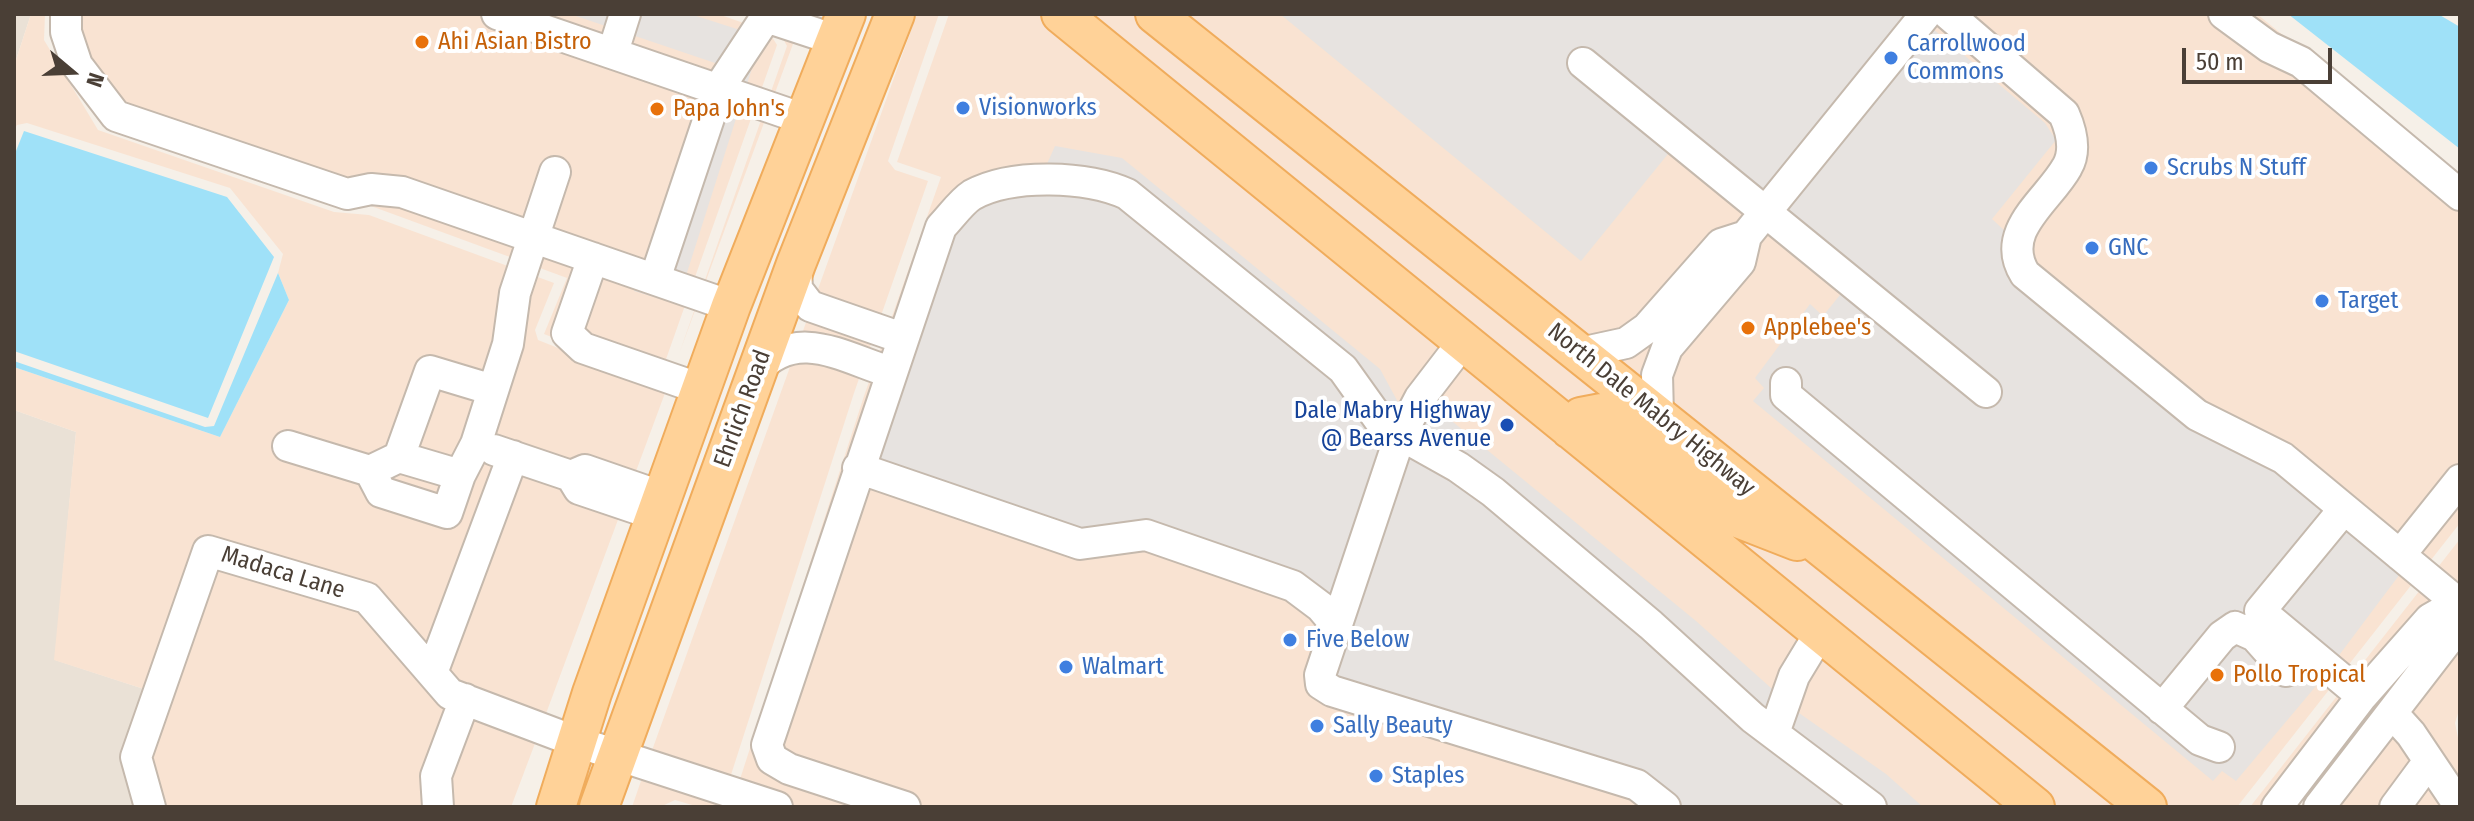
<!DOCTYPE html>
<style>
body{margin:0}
#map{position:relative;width:2474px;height:821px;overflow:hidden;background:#f6f0e8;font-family:"Fira Sans Condensed",sans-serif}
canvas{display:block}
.frame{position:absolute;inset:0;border:16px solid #4a3f36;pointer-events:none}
.north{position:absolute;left:32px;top:32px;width:80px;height:80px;-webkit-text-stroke:6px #fff;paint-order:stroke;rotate:109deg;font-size:22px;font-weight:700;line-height:32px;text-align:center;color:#4a3f36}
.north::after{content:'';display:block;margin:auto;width:28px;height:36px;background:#4a3f36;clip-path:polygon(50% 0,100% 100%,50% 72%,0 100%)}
.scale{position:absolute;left:2182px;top:48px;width:150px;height:36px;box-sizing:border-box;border:4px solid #4a3f36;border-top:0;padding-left:10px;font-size:24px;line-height:28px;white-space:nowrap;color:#4a3f36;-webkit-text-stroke:6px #fff;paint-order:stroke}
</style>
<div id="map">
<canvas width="2474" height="821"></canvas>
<div class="frame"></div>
<div class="north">N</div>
<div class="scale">50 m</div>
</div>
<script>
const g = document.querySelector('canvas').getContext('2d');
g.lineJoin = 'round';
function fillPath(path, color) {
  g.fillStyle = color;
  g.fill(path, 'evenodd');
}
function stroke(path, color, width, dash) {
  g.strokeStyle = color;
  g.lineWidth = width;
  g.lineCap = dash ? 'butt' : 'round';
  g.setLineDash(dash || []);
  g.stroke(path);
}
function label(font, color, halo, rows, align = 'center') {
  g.font = font + ' "Fira Sans Condensed",sans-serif';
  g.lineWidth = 8;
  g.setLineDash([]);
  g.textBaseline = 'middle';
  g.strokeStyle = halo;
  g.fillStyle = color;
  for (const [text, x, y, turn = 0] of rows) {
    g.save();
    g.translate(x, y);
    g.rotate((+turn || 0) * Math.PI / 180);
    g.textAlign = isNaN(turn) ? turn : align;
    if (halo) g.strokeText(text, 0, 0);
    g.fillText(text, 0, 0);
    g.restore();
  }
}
fillPath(new Path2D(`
 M14,14h17l-17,52z
 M14,410l62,22 -21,228 92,30 -9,117h-124z`), '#eae1d6');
fillPath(new Path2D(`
 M31,14h14l-1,26 54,90 236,82 35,3 185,68 -19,47 3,10 118,47 12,-2 -124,334 -87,-34 -82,-93 -164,-51 -64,149 -93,-30 22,-228 -62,-22v-43l206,70 69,-137 -11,-27 5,-19 -53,-66 -203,-65 -10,2 -3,5v-64z
 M55,14h663l51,18 8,13 -118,334 -115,-45 23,-56 -196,-72 -35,-2 -232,-81z
 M744,14h60l-125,340 108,-308 -12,-22z
 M917,14h22l-51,147 7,9 33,11 -74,212 -125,388 -79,-25z
 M949,14h1308l203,165v344l-223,284h-1350l-37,-11 -4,11h-115l133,-411 77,-219 -44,-15z
 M2460,539v42l-8,10 -99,99 -91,117h-12z
 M216,563l144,44 81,93 96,38 -26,69h-347l-16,-49z
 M2460,636v71l-5,16 5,25v59h-126z
 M643,775l80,26 -2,6h-22l-24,-7 -15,7h-28z`), '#f9e3d2');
fillPath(new Path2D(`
 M570,14h120l72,23 -85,267 -43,-13 84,-227z
 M1280,14h625l28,15 112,94 11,17 -64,79 13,12 1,19 394,324 -84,112 -80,95 -14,-10 -9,10 -460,-380 11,-13 -9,-10 55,-74 13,12 21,-26 -172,-141 -91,112z
 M1055,146l67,12 258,211 19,35 54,18 243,199 103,92 87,61 37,33h-241l-38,-29 -311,-99 -2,-78 -25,-20 -219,-45 -211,-70 79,-245 43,-21 36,-7z`), '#e7e3e0');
fillPath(new Path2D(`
 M2288,14h150l22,13v122z
 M24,131l203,66 47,60 -66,161 -194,-67v-195z
 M278,273l11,27 -69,137 -206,-70v-6l191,66 9,-1z`), '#9fe1f8');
const minor = new Path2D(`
 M66,14v18l11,33 39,51 231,78 24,-5 31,3 329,114
 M497,14l307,105
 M767,14l-1,3 70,23
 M1948,14l116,100c7,16 13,36 3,53 -18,33 -69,64 -42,107l172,141 86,43 175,145
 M2224,14l45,33 32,15 159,133
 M613,52l12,-38
 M1583,63l403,329
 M593,258l-26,75 16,15 118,41
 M796,264l1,25 13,17 92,32
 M655,279l64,-191 47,-71
 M1463,342l-43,56 -20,38 -80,239 1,9 11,7 305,94 28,22
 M1580,353l46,-10 21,-15 74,-84 25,-8
 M756,371c40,-45 86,-14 134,1
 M1786,383v12l414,345 19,7
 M493,390l-63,-19 -31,86 61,18 16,-31 32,-100 7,-51 40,-121
 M1658,415l-1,-40 10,-27 73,-86 6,-26 180,-222
 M288,446l82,25
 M494,450l77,26
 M399,457l-29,14 11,21 66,21 13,-38
 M858,468l222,76 66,-9 147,51 28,21 16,19
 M2344,509l-84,102 102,85
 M656,515l-77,-26 -8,-13 14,-6 78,27
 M2400,555l60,-75
 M432,673l81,-217
 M2162,709l60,-73 13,-9 20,9 31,35
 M2392,713l19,21 49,73
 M1774,733l20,-57 26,-43
 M150,807l-14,-50 72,-206 159,47 83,96 127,48 200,65
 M438,807l-2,-31 29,-77
 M905,807l-116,-38 -17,-10 -5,-14 174,-518c9,-9 20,-25 31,-32 40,-22 115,-19 155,-1l216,175 40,56 75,42 35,25 158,133 102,93 118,89
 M2277,807l85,-111 68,-77 28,-16
 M2319,807l128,-166 13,-41
 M2395,807l34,-46`);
const major = new Path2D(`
 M1061,14l974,793
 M1155,14l992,793
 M1570,429l11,-12 21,-4 136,105 59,23
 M556,807l36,-114 139,-387 115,-292
 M599,807l197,-543 99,-250`);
stroke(minor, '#c5b9ad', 34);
stroke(major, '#f0ac5c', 42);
stroke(minor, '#fff', 30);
stroke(major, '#ffd298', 38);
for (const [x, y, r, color] of [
 [422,42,8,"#e8710a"],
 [1891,58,8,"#3f7fe0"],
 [963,108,8,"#3f7fe0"],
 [657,109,8,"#e8710a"],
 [2151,168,8,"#3f7fe0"],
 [2092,248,8,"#3f7fe0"],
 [2322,301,8,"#3f7fe0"],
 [1748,328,8,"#e8710a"],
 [1507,425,8,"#1a4fb4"],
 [1290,640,8,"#3f7fe0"],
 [1066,667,8,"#3f7fe0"],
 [2217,675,8,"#e8710a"],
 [1317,726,8,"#3f7fe0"],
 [1376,776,8,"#3f7fe0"]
]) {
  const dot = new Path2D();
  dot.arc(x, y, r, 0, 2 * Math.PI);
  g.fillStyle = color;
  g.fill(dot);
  stroke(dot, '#fff', 3);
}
label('24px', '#c56008', '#fff', [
 ["Ahi Asian Bistro",438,42],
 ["Papa John's",673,109],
 ["Applebee's",1764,328],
 ["Pollo Tropical",2233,675]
], 'left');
label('24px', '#366cbe', '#fff', [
 ["Carrollwood",1907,44],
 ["Commons",1907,72],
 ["Visionworks",979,108],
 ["Scrubs N Stuff",2167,168],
 ["GNC",2108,248],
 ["Target",2338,301],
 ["Five Below",1306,640],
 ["Walmart",1082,667],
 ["Sally Beauty",1333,726],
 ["Staples",1392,776]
], 'left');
label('24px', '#4a3f36', '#fff', [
 ["Ehrlich Road",743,409,-70],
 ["North Dale Mabry Highway",1651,410,39],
 ["Madaca Lane",283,573,17]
]);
label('24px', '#164399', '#fff', [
 ["Dale Mabry Highway",1491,411],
 ["@ Bearss Avenue",1491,439]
], 'right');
</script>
